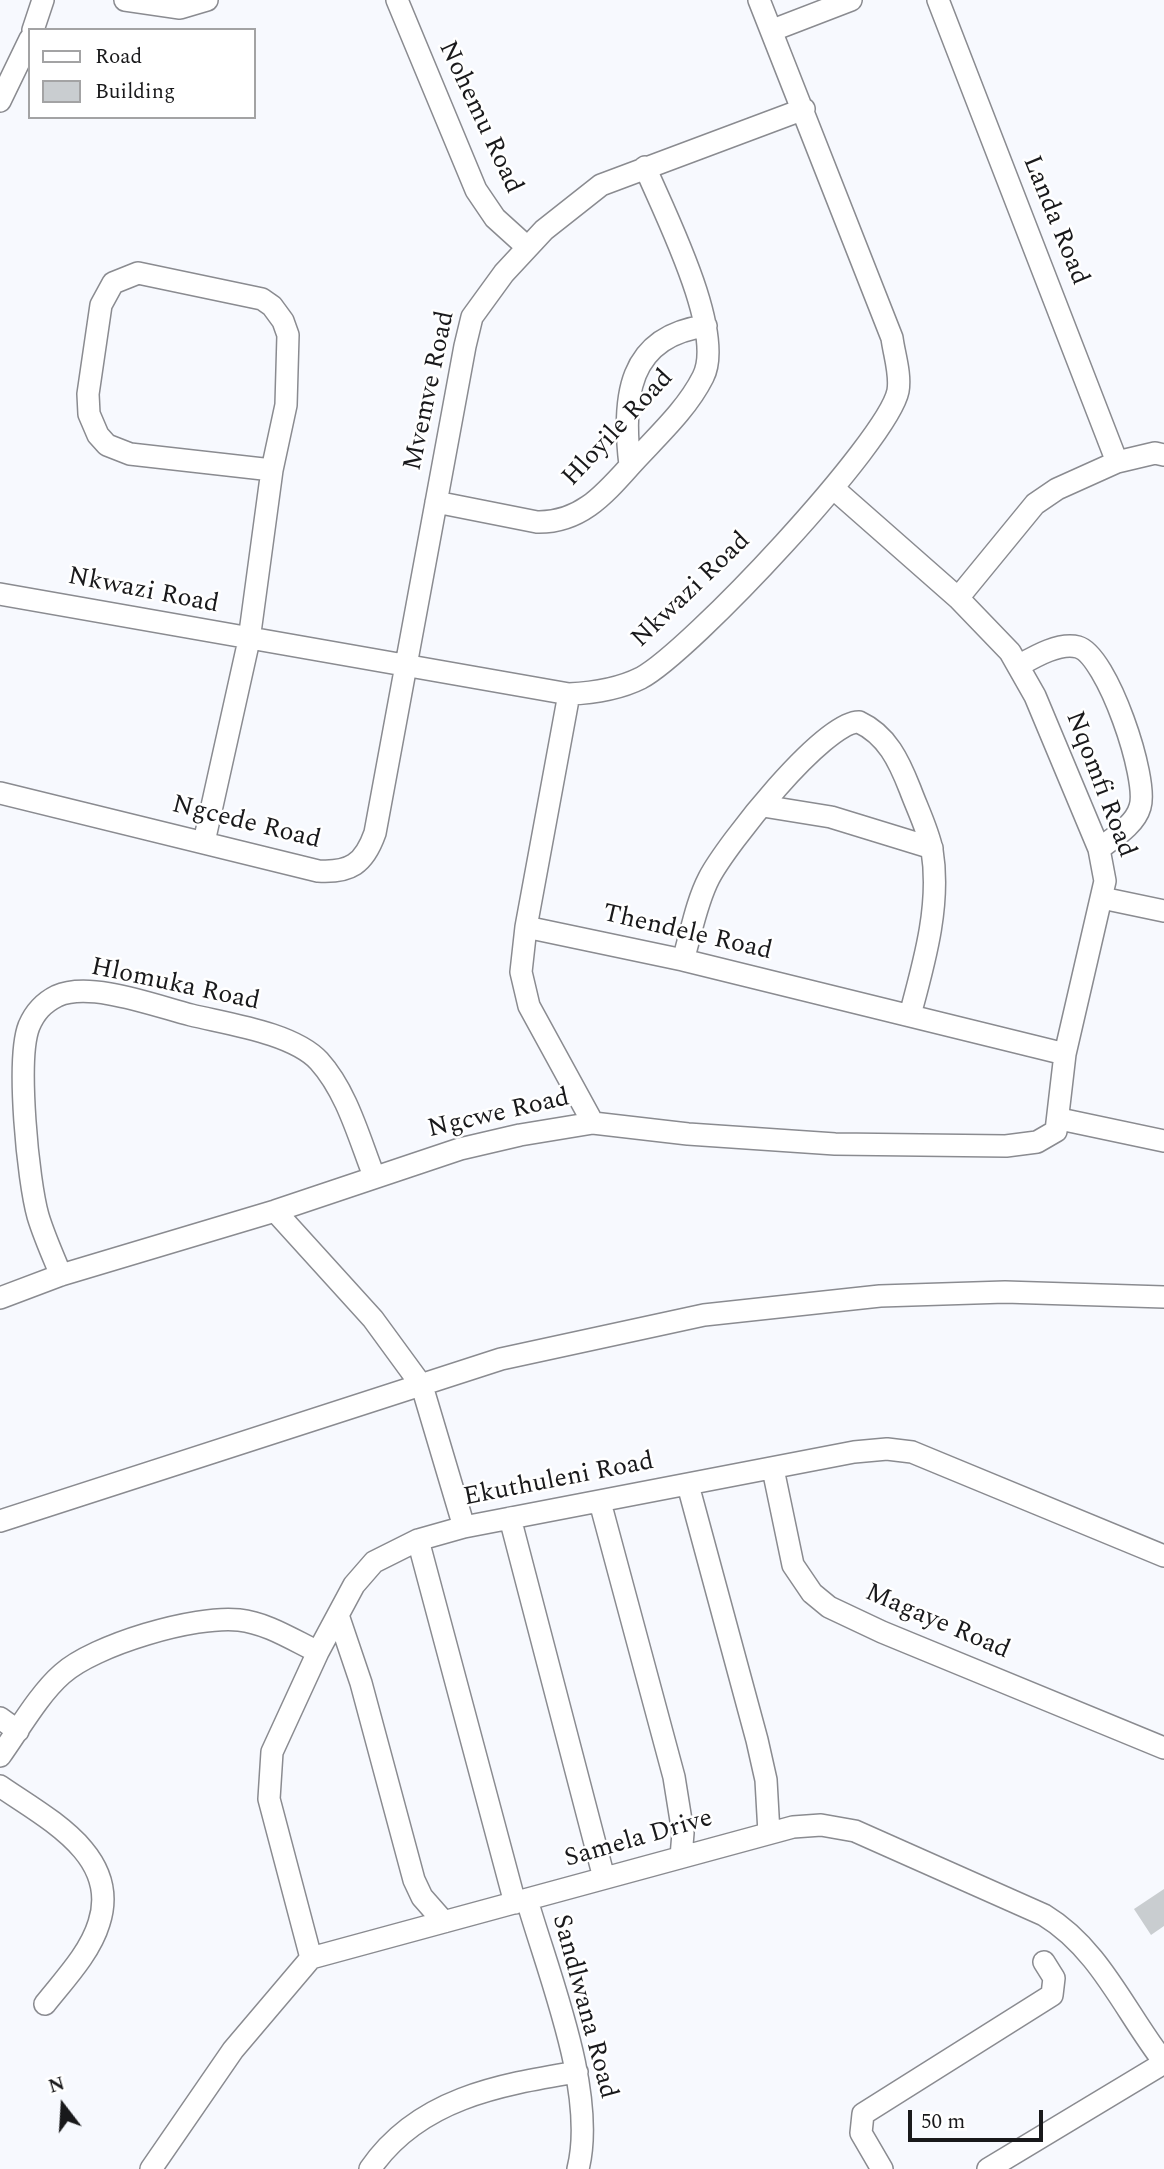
<!DOCTYPE html>
<style>
body{margin:0}
#map{position:relative;width:1164px;height:2169px;overflow:hidden;background:#f7f9fe;font-family:Spectral,serif}
canvas{display:block}
.legend{position:absolute;left:28px;top:28px;width:228px;height:91px;box-sizing:border-box;background:#fff;border:2px solid #a3a3a4;margin:0;padding:9px 12px;list-style:none;font-size:21px;color:#19191b}
.legend li{display:flex;align-items:center;gap:14px;height:35px}
.legend b{width:35px;border:2px solid #a3a3a4}
.north{position:absolute;left:28px;top:2071px;width:70px;height:70px;-webkit-text-stroke:5px #fff;paint-order:stroke;rotate:343deg;font-size:19px;font-weight:700;line-height:28px;text-align:center;color:#19191b}
.north::after{content:'';display:block;margin:auto;width:24px;height:32px;background:#19191b;clip-path:polygon(50% 0,100% 100%,50% 72%,0 100%)}
.scale{position:absolute;left:908px;top:2110px;width:135px;height:32px;box-sizing:border-box;border:4px solid #19191b;border-top:0;padding-left:9px;font-size:21px;line-height:24px;white-space:nowrap;color:#19191b;-webkit-text-stroke:5px #fff;paint-order:stroke}
</style>
<div id="map">
<canvas width="1164" height="2169"></canvas>
<ul class="legend">
<li><b style="height:9px;background:#fff"></b>Road</li>
<li><b style="height:19px;background:#c9cdd0"></b>Building</li>
</ul>
<div class="north">N</div>
<div class="scale">50 m</div>
</div>
<script>
const g = document.querySelector('canvas').getContext('2d');
g.lineJoin = 'round';
function fillPath(path, color) {
  g.fillStyle = color;
  g.fill(path, 'evenodd');
}
function stroke(path, color, width, dash) {
  g.strokeStyle = color;
  g.lineWidth = width;
  g.lineCap = dash ? 'butt' : 'round';
  g.setLineDash(dash || []);
  g.stroke(path);
}
function label(font, color, halo, rows, align = 'center') {
  g.font = font + ' Spectral,serif';
  g.lineWidth = 5;
  g.setLineDash([]);
  g.textBaseline = 'middle';
  g.strokeStyle = halo;
  g.fillStyle = color;
  for (const [text, x, y, turn = 0] of rows) {
    g.save();
    g.translate(x, y);
    g.rotate((+turn || 0) * Math.PI / 180);
    g.textAlign = isNaN(turn) ? turn : align;
    if (halo) g.strokeText(text, 0, 0);
    g.fillText(text, 0, 0);
    g.restore();
  }
}
fillPath(new Path2D(`
 M1164,1889v37l-13,9 -17,-26z`), '#c9cdd0');
const minor = new Path2D(`
 M125,0l55,8 27,-8
 M397,0l79,190 19,28 32,29
 M938,0l179,462
 M33,30l10,-30
 M773,30l78,-30
 M0,101l30,-62
 M630,465c-8,-66 -3,-129 76,-139
 M436,502l101,20c42,1 66,-26 92,-55 25,-28 57,-56 74,-90 23,-44 -39,-165 -58,-210
 M0,594l569,100c24,-1 50,-5 72,-16 49,-26 247,-237 257,-287 3,-17 -4,-37 -6,-53l-133,-338
 M958,598l77,-94 22,-15 60,-27 38,-9 9,2
 M1018,666c16,-9 41,-24 60,-19 29,8 71,132 62,160 -5,18 -27,31 -41,42
 M569,694l-43,233 -5,45 8,34 64,117
 M0,793l318,78c32,2 46,-7 57,-38l90,-487 7,-29 32,-44 40,-43 57,-45 203,-76
 M763,806l68,11 101,31
 M204,842l45,-202 23,-170 14,-65 2,-70 -5,-14 -11,-15 -10,-7 -124,-26 -25,10 -12,22 -13,89 1,20 9,21 9,10 23,9 142,16
 M1102,898l62,13
 M526,927l157,33 382,94
 M683,960c8,-26 13,-57 26,-82 17,-33 115,-157 150,-156 28,13 40,39 51,67 7,19 18,41 22,61 9,55 -8,113 -22,165
 M1060,1119l104,22
 M275,1211l98,108 49,67 42,141
 M61,1275c-8,-19 -17,-39 -23,-59 -10,-35 -22,-157 -9,-190 6,-14 14,-23 28,-30 33,-15 99,10 134,19 37,9 102,18 128,46 28,31 40,77 55,115
 M0,1298l61,-23 214,-64 185,-62 60,-14 73,-12 95,11 147,10 171,2 31,-4 19,-11 9,-77 40,-173 -6,-32 -64,-153 -25,-44 -52,-54 -125,-110
 M773,1469l20,96 19,28 17,14 53,25 282,116
 M688,1485l69,255 9,40 3,53
 M600,1502l74,275 9,56 -2,24
 M510,1518l94,360
 M0,1521l501,-162 203,-44 176,-19 125,-4 159,5
 M418,1540l97,363
 M338,1615l23,68 53,197 8,17 22,25
 M0,1718l18,13
 M0,1756c18,-25 39,-62 62,-82 32,-29 133,-59 177,-54 28,3 54,20 79,32
 M0,1786c46,32 121,69 99,137 -9,30 -35,57 -54,81
 M527,1900c22,76 70,193 51,269
 M311,1958l-42,-159 3,-47 46,-100 36,-67 20,-23 44,-22 46,-13 390,-75 33,-3 25,3 252,104
 M151,2169l82,-119 78,-92 482,-131 28,-2 34,6 189,84c56,34 81,97 120,147
 M370,2169c48,-70 128,-84 207,-97
 M882,2169l-21,-36 2,-19 189,-119 2,-17 -10,-16
 M988,2169l176,-106`);
stroke(minor, '#8a8b90', 24);
stroke(minor, '#fff', 21);
label('26px', '#19191b', '#fff', [
 ["Nohemu Road",479,118,65],
 ["Landa Road",1054,221,68],
 ["Mvemve Road",431,391,-78],
 ["Hloyile Road",619,429,-47],
 ["Nkwazi Road",692,591,-44],
 ["Nkwazi Road",143,592,11],
 ["Nqomfi Road",1099,785,69],
 ["Ngcede Road",246,824,14],
 ["Thendele Road",687,934,13],
 ["Hlomuka Road",175,986,12],
 ["Ngcwe Road",499,1115,-13],
 ["Ekuthuleni Road",559,1481,-11],
 ["Magaye Road",937,1623,23],
 ["Samela Drive",639,1840,-16],
 ["Sandlwana Road",583,2007,75]
]);
</script>
